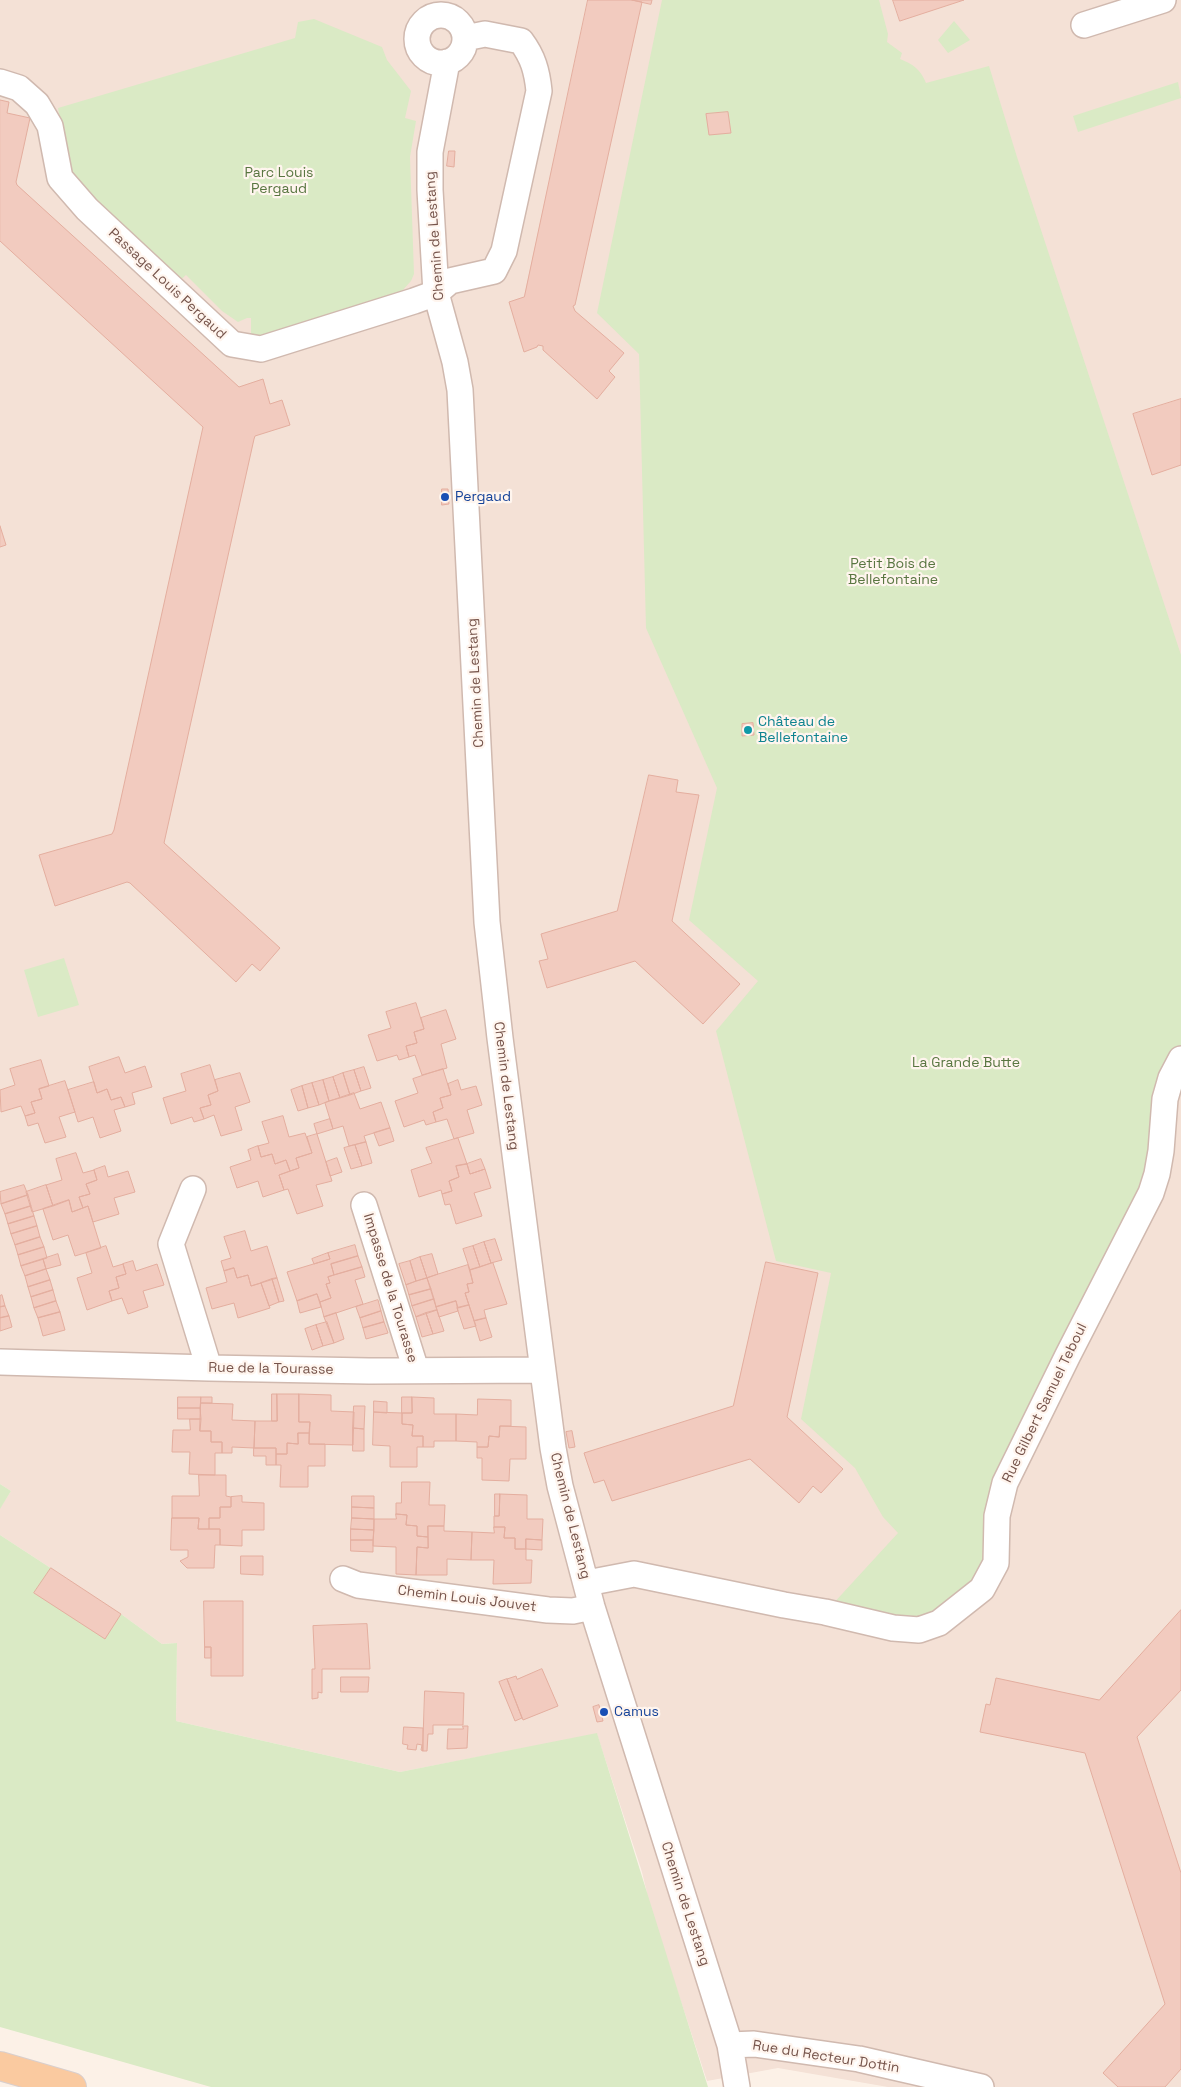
<!DOCTYPE html>
<meta charset="utf-8">
<style>
body{margin:0}
canvas{display:block;background:#fcf1e7}
</style>
<canvas width="1181" height="2087"></canvas>
<script>
const g = document.querySelector('canvas').getContext('2d');
g.lineJoin = 'round';
function fillPath(path, color) {
  g.fillStyle = color;
  g.fill(path, 'evenodd');
}
function stroke(path, color, width, dash) {
  g.strokeStyle = color;
  g.lineWidth = width;
  g.lineCap = dash ? 'butt' : 'round';
  g.setLineDash(dash || []);
  g.stroke(path);
}
function label(font, color, halo, rows, align = 'center') {
  g.font = font + ' "Space Grotesk",sans-serif';
  g.lineWidth = 4.5;
  g.setLineDash([]);
  g.textBaseline = 'middle';
  g.strokeStyle = halo;
  g.fillStyle = color;
  for (const [text, x, y, turn = 0] of rows) {
    g.save();
    g.translate(x, y);
    g.rotate((+turn || 0) * Math.PI / 180);
    g.textAlign = isNaN(turn) ? turn : align;
    if (halo) g.strokeText(text, 0, 0);
    g.fillText(text, 0, 0);
    g.restore();
  }
}
fillPath(new Path2D(`
 M0,0h1181v2087h-293l-110,-19 -71,13 -56,-171 -9,-38 -45,-138 -197,38 -224,-51 1,-78 -15,1 -41,-30 -121,-79v-27l11,-17 -11,-7z`), '#f4e1d6');
fillPath(new Path2D(`
 M662,0h217l9,34 -1,8 15,11 -2,6c13,5 21,11 26,24l63,-17 28,91 164,498v399l-32,122 -158,320 -4,63 -12,24 -58,43 -86,-20 67,-73 -15,-16 -28,-49 -54,-49 30,-146 -55,-12 -60,-230 42,-50 -69,-61 28,-132 -71,-160 -7,-274 -42,-41z
 M314,19l68,28 5,13 24,31 -6,27 11,3 -6,36 4,117 -3,7 -10,11 -138,45 -12,-2v-17h-4l-9,4 -16,-11 -36,-36 -10,9 -105,-101 -13,-75 237,-70 3,-16z
 M954,21l16,19 -22,13 -10,-13z
 M1178,82l3,16 -103,34 -5,-16z
 M64,958l15,47 -41,12 -14,-47z
 M0,1484l11,7 -11,18z
 M0,1535l121,79 41,30 15,-1 -1,78 224,51 197,-39 111,354h-497l-211,-60z`), '#daeac5');
const building = new Path2D(`
 M588,0h44l10,2 -67,303 -2,1 2,5 49,42 -15,18 6,6 -18,22 -54,-49v-4l-5,-1 -1,2 -13,5 -15,-50 15,-5z
 M632,0h20l-1,4z
 M893,0h71l-64,21z
 M0,100l9,2 -2,11 23,5 -14,64 1,3 222,202 24,-8 7,25 12,-4 8,25 -35,11 -1,3 -90,404 116,105 -20,23 -8,-7 -16,18 -106,-99 -3,-1 -72,24 -16,-51 73,-21 2,-4 89,-403 -203,-186z
 M728,112l3,21 -22,2 -3,-21z
 M449,151h6l-1,16 -7,-1z
 M1181,399v66l-29,10 -19,-61z
 M442,489h6l1,15 -7,1z
 M0,526l6,19 -6,2z
 M753,723l1,12 -12,1v-12z
 M649,775l29,5 -2,12 23,3 -27,126 68,63 -37,40 -68,-63 -88,27 -8,-27 9,-2 -7,-25 76,-23z
 M416,1003l8,26 -10,3 3,11 -11,3 3,11 -10,3 -2,-5 -20,6 -9,-26 23,-7 -5,-16z
 M446,1010l10,29 -15,5 6,24 -25,7 -7,-20 -6,2 -3,-11 11,-3 -3,-11 10,-3 -3,-11z
 M119,1057l6,16 20,-7 7,21 -20,6 3,11 -10,3 -4,-10 -10,3 -4,-11 -10,4 -8,-26z
 M41,1060l8,26 -10,3 3,10 -11,3 4,11 -10,3 -4,-10 -20,6 -1,-22 15,-5 -5,-16z
 M210,1065l8,26 -10,4 3,10 -11,3 4,11 -10,3 -2,-5 -21,7 -8,-26 23,-7 -5,-17z
 M364,1067l7,21 -10,3 -7,-21z
 M443,1069l8,26 -11,3 3,10 -10,4 3,10 -10,3 -2,-5 -20,7 -9,-26 23,-8 -5,-14z
 M354,1070l7,21 -11,4 -7,-22z
 M240,1073l10,29 -15,5 7,23 -21,6 -7,-21 -10,4 -4,-11 11,-3 -3,-10 10,-4 -3,-11z
 M343,1073l7,22 -10,3 -7,-21z
 M333,1077l7,21 -11,3 -6,-21z
 M323,1080l6,21 -10,4 -7,-22z
 M458,1080l3,10 15,-4 6,19 -15,5 7,23 -20,6 -7,-20 -11,3 -3,-10 10,-4 -3,-10 11,-3 -3,-11z
 M65,1081l10,31 -16,5 7,20 -21,6 -7,-20 -10,3 -3,-10 10,-3 -4,-11 11,-3 -3,-10z
 M94,1082l3,11 10,-4 4,11 10,-3 4,10 -11,3 7,21 -21,7 -7,-21 -15,5 -10,-32z
 M312,1083l7,22 -11,3 -6,-22z
 M302,1086l6,22 -10,3 -7,-21z
 M354,1093l6,16 21,-7 9,26 -26,8 2,6 -17,4 -6,-20 -10,3 -8,-26z
 M283,1116l6,21 16,-4 7,20 -16,5 3,10 -9,3 -4,-11 -11,4 -3,-10 -11,3 -3,-11 11,-3 -7,-21z
 M330,1119l3,10 -16,5 -3,-10z
 M390,1128l4,13 -15,5 -5,-13z
 M317,1134l15,47 -16,4 7,21 -26,8 -9,-25 -4,1 -5,-15 20,-7 -3,-10 16,-5 -5,-16z
 M458,1138l9,26 -11,2 3,11 -10,4 3,10 -10,3 -1,-4 -22,7 -8,-27 21,-7 -6,-15z
 M366,1142l6,21 -10,3 -7,-21z
 M355,1145l7,21 -11,3 -7,-21z
 M258,1146l3,11 11,-3 3,10 11,-4 4,11 -11,4 5,15 -21,7 -5,-16 -21,7 -7,-21 21,-7 -3,-10z
 M76,1153l7,20 11,-3 3,10 -11,4 4,10 -11,3 4,11 -11,4 -3,-12 -16,6 -7,-21 16,-5 -6,-21z
 M337,1158l5,14 -12,4 -4,-14z
 M481,1159l4,10 -15,5 -3,-10z
 M467,1164l3,10 15,-5 6,19 -17,5 8,23 -26,8 -6,-20 -5,1 -3,-11 10,-3 -3,-10 10,-4 -3,-11z
 M105,1166l3,11 20,-6 7,21 -21,6 5,16 -26,8 -5,-16 -5,2 -4,-11 11,-3 -4,-10 11,-4 -3,-10z
 M24,1185l4,10 -27,9 -1,-12z
 M46,1185l7,21 -21,6 -6,-20z
 M28,1195l3,11 -26,8 -4,-10z
 M69,1200l3,12 16,-6 13,42 -26,8 -7,-21 -15,5 -10,-31z
 M31,1206l3,10 -26,8 -3,-10z
 M34,1216l3,10 -26,8 -3,-10z
 M37,1226l3,11 -25,8 -4,-11z
 M245,1231l6,20 16,-5 10,32 -26,8 -3,-11 -11,3 -3,-10 -10,3 -3,-10 10,-3 -7,-21z
 M40,1237l4,10 -26,8 -3,-10z
 M495,1239l7,21 -11,3 -7,-21z
 M484,1242l7,21 -11,4 -7,-21z
 M355,1245l3,11 -27,8 3,11 -6,2 2,6 -4,1 5,14 -11,4 -3,-8 -20,7 -10,-29 43,-13 -2,-6z
 M106,1246l7,21 10,-3 3,10 -10,3 3,11 -10,3 3,10 -25,9 -10,-32 15,-5 -6,-20z
 M473,1246l7,21 -10,3 -7,-21z
 M44,1247l3,11 -26,8 -3,-11z
 M328,1253l2,6 -16,5 -2,-5z
 M58,1254l3,11 -15,4 -3,-10z
 M432,1254l6,20 -11,4 -7,-21z
 M358,1256l4,11 -28,8 -3,-11z
 M420,1257l7,21 -11,3 -6,-20z
 M43,1259l3,10 -21,7 -4,-10z
 M133,1261l3,10 21,-7 7,21 -21,6 5,16 -20,7 -6,-16 -10,3 -3,-10 10,-3 -3,-11 10,-3 -3,-10z
 M410,1261l6,20 -10,4 -7,-21z
 M766,1262l52,11 -31,144 56,52 -22,24 -8,-7 -14,17 -49,-44 -138,42 -8,-21 -10,3 -10,-30 149,-47z
 M493,1263l14,41 -23,6 2,8 -12,3 -9,-28 4,-1 -2,-8 6,-1 -3,-13z
 M468,1265l5,18 -6,1 2,8 -4,1 4,12 -11,3 -2,-7 -20,6 -9,-29z
 M362,1267l3,10 -10,3 8,24 -39,13 -4,-15 11,-4 -5,-14 4,-1 -2,-6z
 M234,1268l3,10 11,-3 3,11 10,-3 9,25 -32,10 -4,-15 -22,6 -6,-21 21,-6 -3,-11z
 M46,1269l4,11 -22,7 -3,-11z
 M277,1278l7,23 -5,1 -7,-23z
 M427,1278l4,11 -22,6 -3,-10z
 M272,1279l7,23 -10,4 -8,-23z
 M50,1280l3,10 -22,7 -3,-10z
 M431,1289l3,10 -22,7 -3,-11z
 M53,1290l3,11 -22,7 -3,-11z
 M317,1294l4,13 -21,6 -3,-12z
 M2,1295l3,11 -5,1v-11z
 M434,1299l3,11 -21,7 -4,-11z
 M378,1300l3,11 -21,7 -4,-11z
 M56,1301l4,11 -22,6 -4,-10z
 M456,1301l2,10 -19,6 -3,-10z
 M469,1305l7,21 -12,3 -7,-21z
 M5,1306l4,10 -9,2v-11z
 M437,1310l7,21 -11,3 -7,-21z
 M381,1311l3,11 -21,6 -3,-10z
 M60,1312l5,18 -22,6 -5,-18z
 M336,1313l8,26 -10,4 -10,-26z
 M426,1313l7,21 -11,3 -6,-20z
 M9,1316l3,11 -12,4v-13z
 M486,1318l6,19 -12,4 -6,-20z
 M327,1322l7,21 -11,3 -7,-21z
 M384,1322l4,11 -22,6 -3,-11z
 M316,1325l7,21 -11,4 -7,-21z
 M272,1394h5v27h-5z
 M277,1394h22v28h11l-1,11h-11v11l-11,-1v11h-11v-6h-22l1,-27h22z
 M299,1394l32,1v16l23,1 -1,33 -44,-1 1,-22h-11z
 M178,1397h23l-1,11h-22z
 M201,1397h11v6h-11z
 M402,1397h10v16h-10z
 M412,1397l22,1v16h22v27h-22v6h-11v-11h-11l1,-11 -11,-1v-11h10z
 M478,1399l33,1v26h-11l-1,11 -10,-1 -1,11h-11v-5l-21,-1v-27l21,1z
 M374,1401l13,1v11l-13,-1z
 M201,1403l32,1 -1,16 23,1 -1,27 -22,-1v6h-10v-11h-11v-11h-11z
 M354,1406h11l-1,23 -11,-1z
 M178,1408h22l1,11h-23z
 M374,1412l28,1v11l11,1 -1,11h11v11h-6v20h-27v-21l-17,-1z
 M190,1419h11l-1,12h11v11h11v11h-7v22l-26,-1 1,-22h-18l1,-22h17z
 M500,1426l26,1v32h-16l-1,22 -27,-1v-22h-5v-11h11l1,-11 10,1z
 M353,1428l11,1v22h-11z
 M572,1431l3,16 -6,1 -3,-16z
 M298,1433h11v11h16v22h-17v21h-28l1,-22h-5v-11h11v-11l11,1z
 M254,1448h22v17h-10v-9h-12z
 M199,1475h27v21l5,1v10h-11v11h-11v11h-11l1,-11h-27v-22h27z
 M402,1482h28l-1,23h16l-1,21h-16v11l-11,-1v-10l-11,-1 1,-10 -11,-1v-11h5z
 M495,1494h5l-1,22h-4z
 M500,1494l27,1v24h16l-1,21 -16,-1v10h-11v-11h-11l1,-11h-11v-11h5z
 M242,1496v6l22,1v27h-22v16l-22,-1v-16h-11v-11h11v-11h11v-10z
 M352,1496h22v12l-22,-1z
 M352,1507l22,1v11l-22,-1z
 M396,1514l11,1 -1,10 11,1v10l11,1v11l-11,-1 -1,28 -20,-1v-27l-23,-1 1,-27h22z
 M172,1518h27l-1,11h22v16h-5l-1,23h-27l-7,-7 8,-4v-7h-17z
 M352,1518l22,1v11l-23,-1z
 M428,1526h16v5l28,1 -1,28 -24,-1v16h-31l1,-28 11,1z
 M494,1527h11l-1,11h11v11h11v11h6l-1,23 -38,1 1,-24h-23l1,-28 22,1z
 M351,1529l23,1 -1,10h-22z
 M526,1539l16,1v10l-16,-1z
 M351,1540h22v12l-22,-1z
 M241,1556h22v19l-22,-1z
 M51,1568l70,46 -16,25 -71,-46z
 M204,1601h39v75h-32v-29h-6z
 M1181,1610v80l-44,47 44,136v196l-16,18h-47l-15,-14 62,-69 -80,-251 -105,-21 6,-28 4,1 6,-27 103,22z
 M367,1624l3,45h-48v24l-4,-1v6l-6,1v-30h3l-2,-43z
 M205,1647h6v11h-6z
 M542,1669l16,37 -35,14 -16,-41 9,-3 1,3z
 M341,1677h28l-1,15h-27z
 M507,1679l15,39 -7,3 -16,-39z
 M425,1691l39,2 -1,32h-30v9h-5l-1,17h-4z
 M599,1705l4,16 -6,1 -4,-15z
 M463,1726h5l-1,22 -20,1 1,-20h15z
 M404,1727l19,1v23l-2,-1 1,-5 -5,-1 -1,6 -9,-1 1,-4 -5,-1z`);
fillPath(building, '#f2cbbf');
stroke(building, '#e4ae9f', 1);
const minor = new Path2D(`
 M417 39a24 24 0 1 1 48 0a24 24 0 1 1-48 0Z
 M1084,25l79,-25
 M447,62l-17,90v38l6,103 19,69 5,28 27,532 13,116 53,410 7,38 32,121 138,438 7,42
 M0,82l19,6 18,16 13,22 10,52 27,31 145,135 29,5 153,-48 22,-8 14,-12 44,-10 10,-20 35,-160c-2,-20 -6,-34 -18,-50l-36,-7 -20,4
 M193,1189l-22,55 38,124
 M364,1205l52,165
 M0,1362l209,6 160,3 174,-1
 M343,1579l15,6 190,25 25,1 19,-4
 M587,1583l47,-9 150,31 41,7 68,16 26,2 20,-7 43,-34 14,-26 1,-47 8,-33 63,-128 83,-162 6,-19 4,-23 4,-52 6,-21 10,-19
 M730,2045l24,-1 105,15 122,28`);
const primary = new Path2D(`
 M0,2066l72,21`);
stroke(minor, '#d0b9af', 28);
stroke(primary, '#d9cfcd', 30);
stroke(minor, '#fff', 25);
stroke(primary, '#facaa0', 28);
for (const [x, y, r, color] of [
 [445,497,5,"#1a4fb4"],
 [748,730,5,"#0f9aa8"],
 [604,1712,5,"#1a4fb4"]
]) {
  const dot = new Path2D();
  dot.arc(x, y, r, 0, 2 * Math.PI);
  g.fillStyle = color;
  g.fill(dot);
  stroke(dot, '#fff5ee', 2);
}
label('14px', '#597641', '#fff5ee', [
 ["Parc Louis",279,173],
 ["Pergaud",279,189],
 ["Petit Bois de",893,564],
 ["Bellefontaine",893,580],
 ["La Grande Butte",966,1063]
]);
label('14px', '#76544b', '#fff5ee', [
 ["Chemin de Lestang",435,236,-94],
 ["Passage Louis Pergaud",167,284,43],
 ["Chemin de Lestang",476,683,-93],
 ["Chemin de Lestang",506,1086,83],
 ["Impasse de la Tourasse",390,1288,73],
 ["Rue de la Tourasse",271,1369,1],
 ["Rue Gilbert Samuel Teboul",1045,1403,-64],
 ["Chemin de Lestang",570,1516,76],
 ["Chemin Louis Jouvet",467,1599,7],
 ["Chemin de Lestang",685,1904,72],
 ["Rue du Recteur Dottin",826,2057,9]
]);
label('14px', '#164399', '#fff5ee', [
 ["Pergaud",455,497],
 ["Camus",614,1712]
], 'left');
label('14px', '#0d838f', '#fff5ee', [
 ["Château de",758,722],
 ["Bellefontaine",758,738]
], 'left');
</script>
